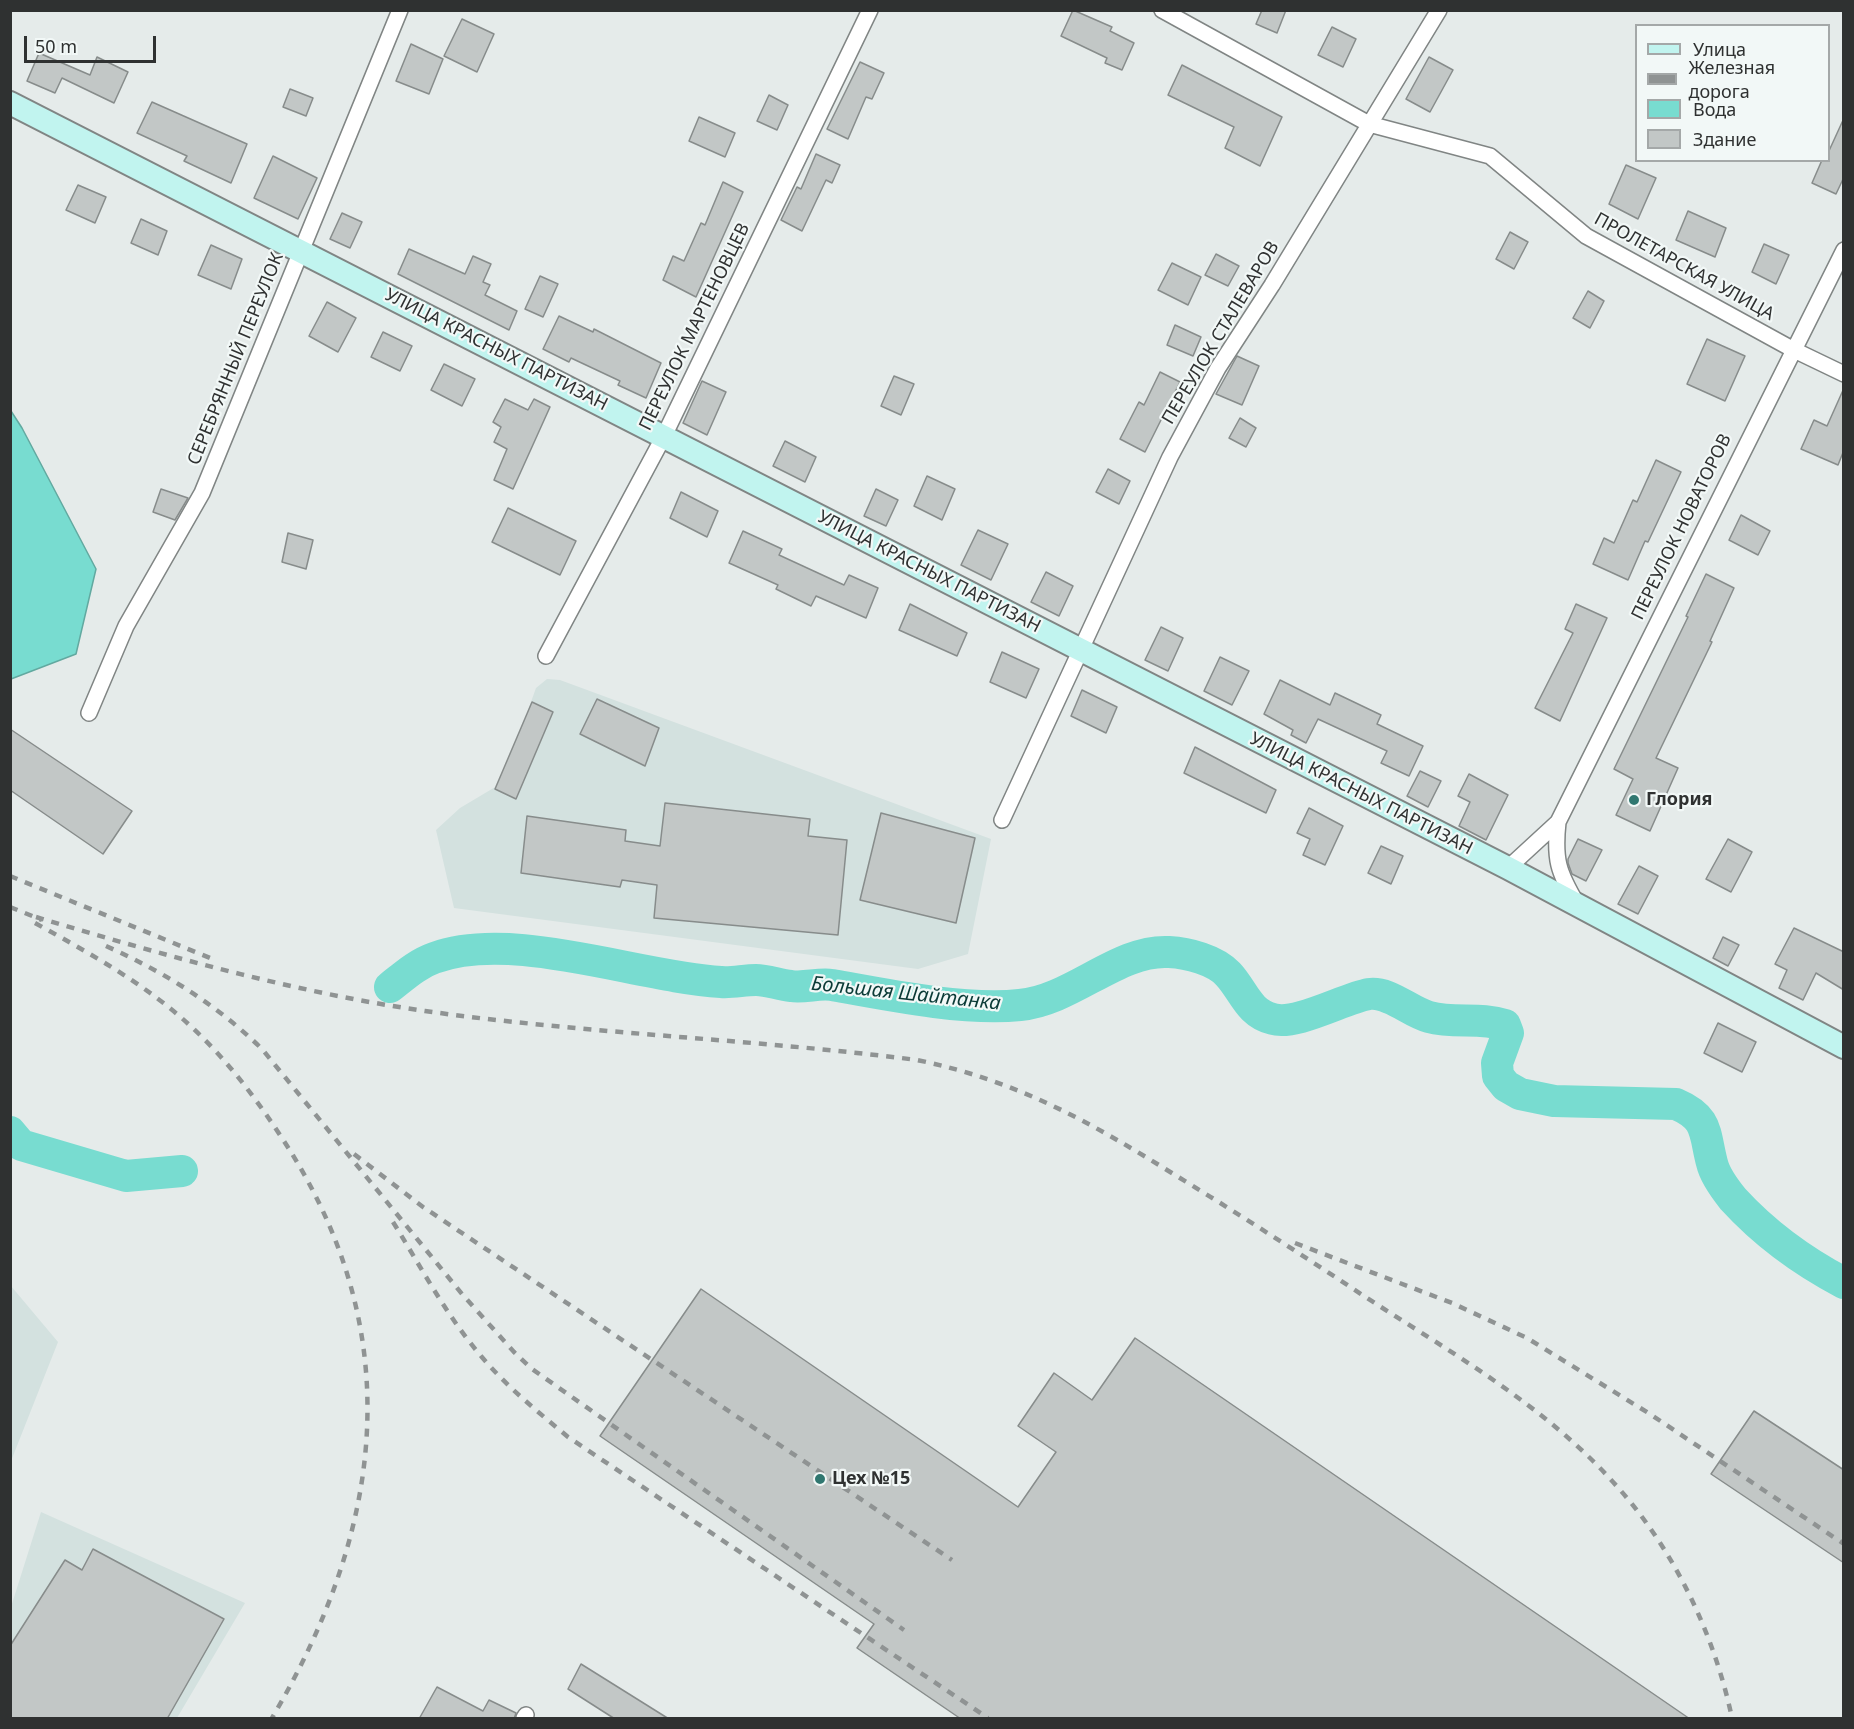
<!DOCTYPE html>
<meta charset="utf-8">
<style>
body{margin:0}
#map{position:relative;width:1854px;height:1729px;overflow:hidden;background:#e5ebea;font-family:"Noto Sans",sans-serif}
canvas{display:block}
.frame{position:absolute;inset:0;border:12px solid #2f3131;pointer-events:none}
.legend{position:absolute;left:1635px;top:24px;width:195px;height:138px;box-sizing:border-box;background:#f2f8f7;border:2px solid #a4a8a8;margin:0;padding:8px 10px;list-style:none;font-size:18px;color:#2f3131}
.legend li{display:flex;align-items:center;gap:12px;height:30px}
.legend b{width:30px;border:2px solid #a4a8a8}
.scale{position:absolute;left:24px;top:36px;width:132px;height:27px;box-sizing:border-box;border:3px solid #2f3131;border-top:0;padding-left:8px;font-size:18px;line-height:21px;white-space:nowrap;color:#2f3131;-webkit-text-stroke:4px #f2f8f7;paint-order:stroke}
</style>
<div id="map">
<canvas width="1854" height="1729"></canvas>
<div class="frame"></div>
<ul class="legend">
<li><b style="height:8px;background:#c1f4ef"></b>Улица</li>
<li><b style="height:8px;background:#8f9393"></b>Железная дорога</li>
<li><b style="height:16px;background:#78dcd0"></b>Вода</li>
<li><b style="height:16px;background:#c2c7c6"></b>Здание</li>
</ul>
<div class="scale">50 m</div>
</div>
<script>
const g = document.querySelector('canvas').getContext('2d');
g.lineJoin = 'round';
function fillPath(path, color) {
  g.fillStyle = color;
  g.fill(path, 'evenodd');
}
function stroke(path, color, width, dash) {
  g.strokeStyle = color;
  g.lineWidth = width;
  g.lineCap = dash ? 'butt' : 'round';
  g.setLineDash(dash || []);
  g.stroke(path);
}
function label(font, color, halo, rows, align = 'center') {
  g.font = font + ' "Noto Sans",sans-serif';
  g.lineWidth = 4.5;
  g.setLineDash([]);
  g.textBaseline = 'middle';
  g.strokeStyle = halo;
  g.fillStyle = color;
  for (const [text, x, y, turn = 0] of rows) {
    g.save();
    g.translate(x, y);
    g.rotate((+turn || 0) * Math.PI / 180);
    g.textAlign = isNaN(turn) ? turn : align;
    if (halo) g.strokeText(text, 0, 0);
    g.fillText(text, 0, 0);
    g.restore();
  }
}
fillPath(new Path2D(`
 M547,679l13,1 431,159 -23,115 -50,15 -464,-61 -18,-78 24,-22 42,-25 34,-95z
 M11,1286l47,56 -47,119z
 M41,1512l204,91 -68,115h-166l-1,-108z`), '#d3e1df');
const water = new Path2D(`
 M11,411l11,17 74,141 -20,85 -65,25z`);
fillPath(water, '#78dcd0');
stroke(water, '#62a9a0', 1.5);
stroke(new Path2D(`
 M390,987c14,-11 27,-23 44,-29 78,-29 204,19 287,24 11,1 23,-2 35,-2 12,0 23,5 35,6 14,2 27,-3 41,-1 55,10 134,26 188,20 53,-5 98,-56 149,-53 19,1 46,8 59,22 16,17 20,39 45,45 23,7 72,-21 96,-25 20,-3 41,18 60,23 25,7 51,0 76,8l3,8 -11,30 1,13 8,10 14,8 34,7 122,3c33,14 28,29 36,59 3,13 13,26 21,36 32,35 69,62 111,84
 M10,1132l11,13 105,31 56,-5`), '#78dcd0', 32);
const building = new Path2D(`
 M1073,10l39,17 -2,4 24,12 -12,27 -17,-7 2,-5 -46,-22z
 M1262,10h24l-9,23 -21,-9z
 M462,19l32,15 -17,38 -33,-16z
 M1332,27l24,12 -13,28 -25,-12z
 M411,44l32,15 -14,35 -33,-13z
 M39,53l51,22 7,-18 31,15 -14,31 -52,-25 -7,15 -28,-12z
 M1429,57l24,13 -23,42 -24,-13z
 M860,62l24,11 -12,26 -6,-2 -18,42 -21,-10z
 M1182,65l100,52 -22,49 -35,-18 9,-21 -66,-32z
 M290,89l23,9 -7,18 -23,-9z
 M769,95l19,10 -11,25 -20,-9z
 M152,102l95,42 -16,39 -47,-22 3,-5 -50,-23z
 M699,117l36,16 -10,24 -36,-16z
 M1844,118v59l-8,17 -24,-11 10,-23h6v-7z
 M816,154l24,11 -8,18 -6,-3 -24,51 -21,-11 16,-33 4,2z
 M273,156l44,22 -19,41 -44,-21z
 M1626,165l30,13 -18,41 -29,-15z
 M723,182l20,10 -47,105 -33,-17 10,-24 11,5 17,-38 4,2z
 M78,185l28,12 -11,26 -29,-13z
 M1688,211l38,17 -11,29 -39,-17z
 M342,213l20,9 -12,26 -20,-9z
 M141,219l26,12 -9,24 -27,-12z
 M1510,232l18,10 -14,27 -18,-10z
 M1764,244l25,11 -13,29 -24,-12z
 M211,245l31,14 -11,30 -33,-14z
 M409,249l56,25 8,-18 18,8 -8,18 7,3 -5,10 32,16 -8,19 -111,-56z
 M1216,254l23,12 -11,20 -23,-11z
 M1172,263l29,14 -13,28 -30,-15z
 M540,276l18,8 -15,33 -18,-8z
 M1588,291l16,10 -14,27 -17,-10z
 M327,302l29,16 -18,34 -29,-16z
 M559,316l34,16 1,-3 67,34 -15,35 -28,-13 2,-4 -49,-23 -2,4 -26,-13z
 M1175,325l26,12 -8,19 -26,-11z
 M383,332l29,14 -12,25 -29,-14z
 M1707,339l38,17 -20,45 -38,-17z
 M1237,356l22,10 -17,39 -26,-11z
 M444,364l31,15 -13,27 -31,-16z
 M1160,372l20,10 -35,70 -25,-13 19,-37 5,3z
 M894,376l20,8 -13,31 -20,-9z
 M702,381l24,11 -19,43 -24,-12z
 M1844,388v62l-6,15 -37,-16 13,-29 13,6z
 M505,399l23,11 6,-11 16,8 -37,82 -19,-9 13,-31 -13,-7 7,-15 -8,-5z
 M1240,418l16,10 -10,19 -17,-9z
 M785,441l31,16 -11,25 -32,-16z
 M1656,460l25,12 -33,70 -3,-1 -17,39 -35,-16 11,-26 10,5 19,-43 4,2z
 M1108,469l22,12 -11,23 -23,-12z
 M927,476l28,13 -13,31 -28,-14z
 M161,489l27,9 -13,22 -22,-8z
 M876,489l22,11 -12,26 -22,-10z
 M681,492l37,19 -11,26 -37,-19z
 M508,508l68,33 -16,34 -68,-33z
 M1741,515l29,16 -12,24 -29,-15z
 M978,530l30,14 -17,36 -30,-15z
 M743,531l39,18 -3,6 65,30 5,-10 29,13 -12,30 -50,-22 -5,10 -35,-17 2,-4 -49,-22z
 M288,533l25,7 -7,29 -24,-7z
 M1046,572l27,14 -14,30 -28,-14z
 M1706,574l28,14 -24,53 2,1 -56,116 22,10 -28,63 -34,-16 17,-36 -19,-10 74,-152 -2,-1z
 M910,604l57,29 -10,23 -58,-26z
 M1576,604l31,14 -47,103 -25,-13 38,-75 -8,-4z
 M1161,627l22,11 -15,33 -23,-11z
 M1002,652l37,17 -13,29 -36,-16z
 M1220,657l29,14 -17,34 -28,-14z
 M1280,680l50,25 5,-12 46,22 -4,9 46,22 -14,30 -28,-13 6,-12 -69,-32 -12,24 -15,-8 2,-5 -29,-16z
 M1082,690l35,17 -11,26 -35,-17z
 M597,699l62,29 -14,38 -65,-32z
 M532,702l21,10 -37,87 -21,-10z
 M10,729l122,82 -29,43 -93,-64z
 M1195,747l81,43 -10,23 -82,-40z
 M1420,771l21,10 -13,26 -21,-11z
 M1469,774l39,21 -22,45 -27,-14 11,-24 -12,-6z
 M665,803l145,16 -2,17 39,4 -9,95 -184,-17 3,-33 -35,-5 -2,7 -99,-14 6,-57 99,14 -1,11 35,5z
 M1309,808l34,18 -18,39 -22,-10 7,-16 -13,-6z
 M881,813l94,25 -19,85 -96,-23z
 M1578,839l24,11 -16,31 -14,-7 -4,-11v-4z
 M1728,839l24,13 -21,40 -25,-13z
 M1381,846l22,10 -12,28 -23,-11z
 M1639,866l19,10 -20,38 -20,-10z
 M1794,928l50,24v38l-28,-17 -13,27 -24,-12 8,-18 -12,-6z
 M1723,937l16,8 -11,21 -15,-8z
 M1718,1023l38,19 -14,30 -38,-19z
 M701,1289l317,218 38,-55 -38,-26 36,-53 38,27 43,-62 555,381h-729l-104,-71 17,-24 -274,-188z
 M1754,1411l90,59v93l-133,-89z
 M93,1549l131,70 -57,100h-157v-73l55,-86 17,10z
 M581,1664l88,55h-54l-47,-30z
 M437,1687l46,24 6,-11 27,13 -2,6h-95z`);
fillPath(building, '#c2c7c6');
stroke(building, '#878c8b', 1.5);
const street = new Path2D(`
 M1162,10l207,114 121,32 96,80 206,113 52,25
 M546,656l118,-220 206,-426
 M89,713l37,-87 76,-133 198,-483
 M1002,820l168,-363 48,-89 54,-83 167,-275
 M1508,868l50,-46
 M1577,904c-19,-32 -23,-45 -19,-82l286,-572
 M524,1718l2,-3`);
const secondary = new Path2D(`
 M10,103l1498,765 336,179`);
stroke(street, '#808584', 18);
stroke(secondary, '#808584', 26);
stroke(street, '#fff', 15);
stroke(secondary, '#c1f4ef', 22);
stroke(new Path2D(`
 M10,876l200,82
 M10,907l32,13
 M36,917c127,38 257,75 389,94 163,23 329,28 492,49 101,21 173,62 258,115 64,39 127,80 189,121 86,56 180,109 249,186 60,65 101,151 119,236
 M35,923c47,26 94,52 136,86 44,36 78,79 109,126 129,194 106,390 -8,583
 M106,946c58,26 110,58 156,103l200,245 52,58 18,17 372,261
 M354,1154l69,53 529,353
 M393,1222c28,45 53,93 88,134 26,31 56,55 87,81l420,281
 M1295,1243l157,60 75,35 123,76 194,130`), '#8f9393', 4.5, [8, 8]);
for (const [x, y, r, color] of [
 [1634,800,6,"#307770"],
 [820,1479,6,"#307770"]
]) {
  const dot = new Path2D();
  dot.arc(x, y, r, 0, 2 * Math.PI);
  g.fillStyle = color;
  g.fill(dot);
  stroke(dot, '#f2f8f7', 2);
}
label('18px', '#2f3131', '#f2f8f7', [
 ["ПРОЛЕТАРСКАЯ УЛИЦА",1684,267,29],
 ["ПЕРЕУЛОК МАРТЕНОВЦЕВ",695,327,-64],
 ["ПЕРЕУЛОК СТАЛЕВАРОВ",1221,333,-59],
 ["УЛИЦА КРАСНЫХ ПАРТИЗАН",496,350,27],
 ["СЕРЕБРЯННЫЙ ПЕРЕУЛОК",236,359,-68],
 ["ПЕРЕУЛОК НОВАТОРОВ",1682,527,-64],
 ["УЛИЦА КРАСНЫХ ПАРТИЗАН",929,572,27],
 ["УЛИЦА КРАСНЫХ ПАРТИЗАН",1361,794,27]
]);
label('bold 18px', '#2f3131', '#f2f8f7', [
 ["Глория",1646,800],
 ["Цех №15",832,1479]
], 'left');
label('italic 20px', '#0b3b37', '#f2f8f7', [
 ["Большая Шайтанка",906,994,6]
]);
</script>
